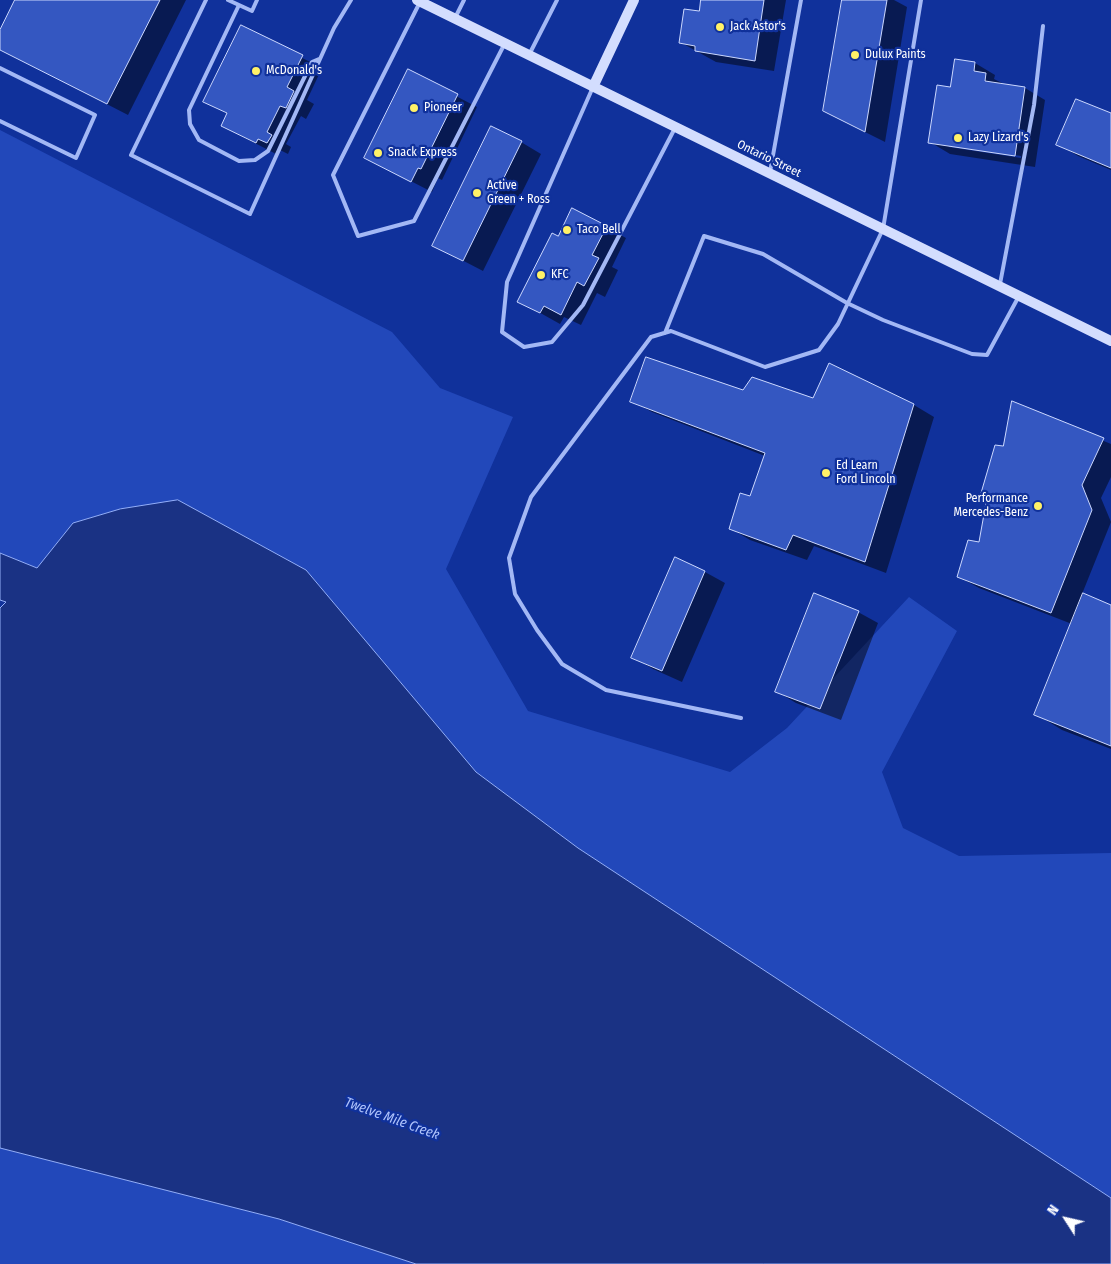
<!DOCTYPE html>
<style>
body{margin:0}
#map{position:relative;width:1111px;height:1264px;overflow:hidden;background:#10319b;font-family:"Fira Sans Condensed",sans-serif}
canvas{display:block}
.north{position:absolute;left:1041px;top:1194px;width:50px;height:50px;-webkit-text-stroke:4px #10319b;paint-order:stroke;rotate:305deg;font-size:14px;font-weight:700;line-height:20px;text-align:center;color:#fff}
.north::after{content:'';display:block;margin:auto;width:18px;height:22px;background:#fff;clip-path:polygon(50% 0,100% 100%,50% 72%,0 100%)}
</style>
<div id="map">
<canvas width="1111" height="1264"></canvas>
<div class="north">N</div>
</div>
<script>
const g = document.querySelector('canvas').getContext('2d');
g.lineJoin = 'round';
function fillPath(path, color) {
  g.fillStyle = color;
  g.fill(path, 'evenodd');
}
function stroke(path, color, width, dash) {
  g.strokeStyle = color;
  g.lineWidth = width;
  g.lineCap = dash ? 'butt' : 'round';
  g.setLineDash(dash || []);
  g.stroke(path);
}
function label(font, color, halo, rows, align = 'center') {
  g.font = font + ' "Fira Sans Condensed",sans-serif';
  g.lineWidth = 4.5;
  g.setLineDash([]);
  g.textBaseline = 'middle';
  g.strokeStyle = halo;
  g.fillStyle = color;
  for (const [text, x, y, turn = 0] of rows) {
    g.save();
    g.translate(x, y);
    g.rotate((+turn || 0) * Math.PI / 180);
    g.textAlign = isNaN(turn) ? turn : align;
    if (halo) g.strokeText(text, 0, 0);
    g.fillText(text, 0, 0);
    g.restore();
  }
}
fillPath(new Path2D(`
 M0,130l392,202 48,56 73,29 -67,152 82,142 202,61 57,-44 122,-131 48,34 -75,141 21,56 56,28 152,-3v345l-533,-350 -102,-76 -170,-202 -128,-70 -58,9 -47,14 -36,45 -37,-15z
 M0,1148l279,71 137,45h-416z`), '#2248ba');
const water = new Path2D(`
 M178,500l128,70 170,202 102,76 533,350v66h-695l-137,-45 -279,-71v-540l6,-6 -6,-2v-47l37,15 36,-45 47,-14z`);
fillPath(water, '#1a3284');
stroke(water, '#94aff8', 1);
fillPath(new Path2D(`
 M16,0h170l-58,115 -128,-66v-16z
 M702,0h84l-12,71 -58,-9 -36,-20 21,-29z
 M843,0h51l13,7 -22,135 -40,-20z
 M241,27l81,41 -15,32 7,4 -8,15 -5,-3 -15,28 5,3 -3,7 -10,-5 -2,5 -54,-28 6,-12 -23,-13z
 M975,63l20,12 -1,4 12,6 19,3 20,12 -10,67 -85,-13 -20,-12 21,-53zM949,145l72,11v2l-72,-11z
 M408,71l69,36 -35,73 -4,-2 -6,14 -66,-34z
 M1111,115v55l-33,-14 -20,-12z
 M521,142l20,12 -58,117 -50,-26z
 M606,227l20,11 -14,29 6,3 -13,27 -8,-4 -16,32 -17,-8 -4,7 -41,-23 40,-63z
 M830,365l84,40 20,12 -48,156 -72,-27 -7,14 -57,-20 -20,-12 21,-30 14,-42 -113,-44 -20,-11 111,-10 71,9z
 M1013,403l98,41v33l-10,21 10,24 -29,72 29,12v143l-49,-19 -26,-16 36,-90 -93,-36 -20,-11 21,-33 24,-96z
 M675,559l30,13 20,11 -43,99 -29,-13 -20,-12z
 M858,612l20,11 -37,97 -45,-17 -20,-12z`), '#0007');
const building = new Path2D(`
 M15,0h145l-53,104 -107,-54v-20z
 M701,0h63l-9,61 -60,-10v-5l-16,-3 5,-34 15,2z
 M842,0h45l-22,132 -42,-21z
 M241,25l62,30 -16,32 7,4 -8,17 -6,-2 -13,26 5,3 -5,8 -9,-4 -2,4 -35,-17 6,-13 -24,-11z
 M955,59l20,3 -1,9 12,2 -1,8 40,6 -10,69 -87,-13 9,-58 13,2z
 M408,69l50,25 -37,75 -3,-1 -7,14 -47,-24z
 M1076,99l35,14v55l-55,-23z
 M491,126l31,15 -59,120 -31,-15z
 M572,208l35,18 -15,29 7,3 -15,28 -7,-4 -16,33 -17,-9 -4,7 -23,-11 35,-69 6,3z
 M646,357l97,33 9,-13 61,21 16,-35 85,41 -49,158 -72,-27 -7,15 -57,-21 11,-36 10,3 15,-43 -135,-51z
 M1012,401l92,37 -22,47 10,25 -41,103 -94,-36 11,-37 11,2 7,-39 -7,-3 16,-55 8,1z
 M675,557l30,14 -43,100 -31,-13z
 M814,593l45,18 -39,98 -45,-17z
 M1083,593l28,12v141l-77,-31z`);
fillPath(building, '#3457c1');
stroke(building, '#ccd8fe', 1);
stroke(new Path2D(`
 M206,0l-75,155 119,59 84,-186 17,-28
 M228,0l24,11 5,-11
 M420,2l-87,173 25,61 56,-15 91,-178
 M239,5l-50,105 1,14 9,16 40,21 16,-1 13,-9 44,-89 7,-3
 M455,18l9,-18
 M530,53l27,-53
 M0,68l95,47 -19,43 -76,-37
 M593,87l-86,195 -5,50 22,15 28,-5 31,-37 92,-177
 M770,172l31,-172
 M1000,284l34,-179 9,-79
 M665,333l39,-97 59,18 84,49 36,17 89,34 15,1 32,-59
 M741,718l-135,-28 -44,-26 -25,-34 -22,-36 -6,-36 22,-61 120,-160 20,-6 94,36 54,-17 19,-26 45,-95 38,-229`), '#a3b8f5', 4);
stroke(new Path2D(`
 M417,0l694,341
 M593,87l41,-87`), '#d3ddfe', 10);
for (const [x, y, r, color] of [
 [720,27,5,"#fff167"],
 [855,55,5,"#fff167"],
 [256,71,5,"#fff167"],
 [414,108,5,"#fff167"],
 [958,138,5,"#fff167"],
 [378,153,5,"#fff167"],
 [477,193,5,"#fff167"],
 [567,230,5,"#fff167"],
 [541,275,5,"#fff167"],
 [826,473,5,"#fff167"],
 [1038,506,5,"#fff167"]
]) {
  const dot = new Path2D();
  dot.arc(x, y, r, 0, 2 * Math.PI);
  g.fillStyle = color;
  g.fill(dot);
  stroke(dot, '#10319b', 2);
}
label('12px', '#fff', '#10319b', [
 ["Jack Astor's",730,27],
 ["Dulux Paints",865,55],
 ["McDonald's",266,71],
 ["Pioneer",424,108],
 ["Lazy Lizard's",968,138],
 ["Snack Express",388,153],
 ["Active",487,186],
 ["Green + Ross",487,200],
 ["Taco Bell",577,230],
 ["KFC",551,275],
 ["Ed Learn",836,466],
 ["Ford Lincoln",836,480],
 ["Performance",1028,499,"right"],
 ["Mercedes-Benz",1028,513,"right"]
], 'left');
label('12px', '#fff', '#10319b', [
 ["Ontario Street",769,159,26]
]);
label('italic 14px', '#afc3fb', '#10319b', [
 ["Twelve Mile Creek",392,1119,20]
]);
</script>
